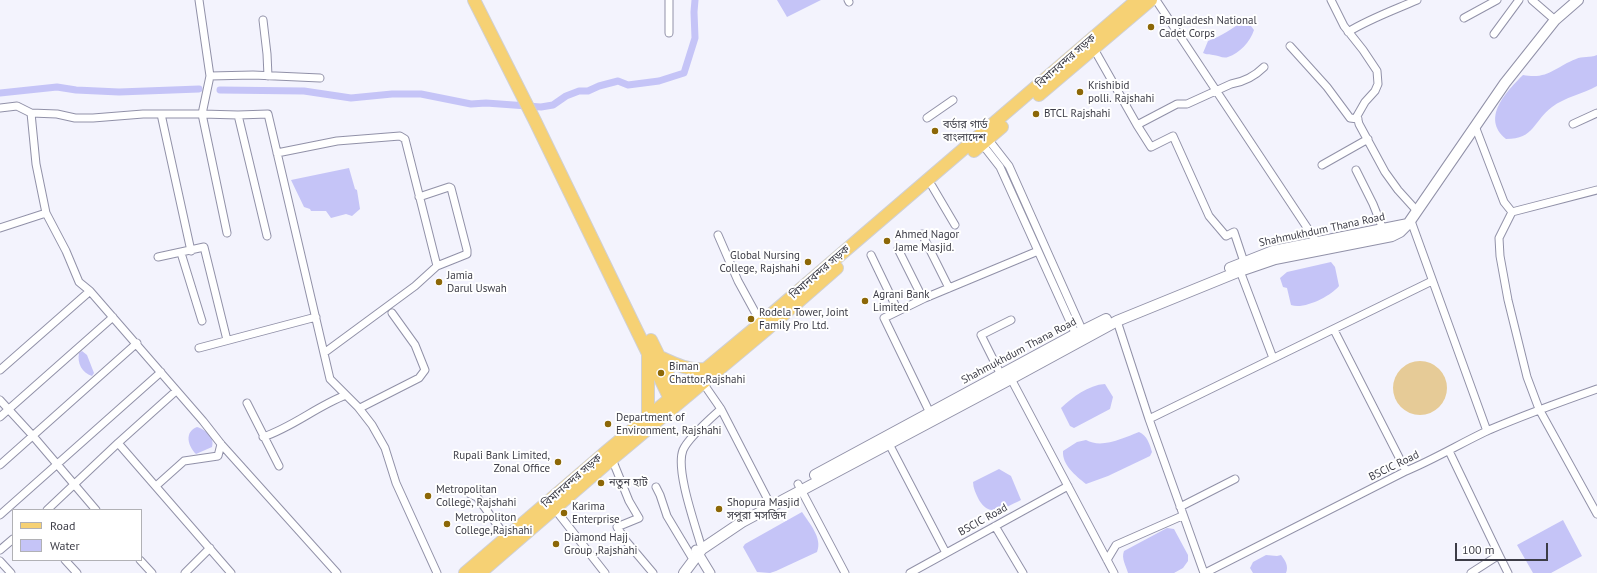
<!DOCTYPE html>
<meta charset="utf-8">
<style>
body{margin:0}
#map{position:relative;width:1597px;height:573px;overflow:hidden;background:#f3f3fd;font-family:"PT Sans",sans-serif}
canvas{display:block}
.legend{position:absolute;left:12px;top:509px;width:130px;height:52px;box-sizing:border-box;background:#fff;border:1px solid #b1b1b5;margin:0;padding:5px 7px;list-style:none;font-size:12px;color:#3c3c46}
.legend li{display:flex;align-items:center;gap:8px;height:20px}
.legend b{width:20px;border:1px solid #b1b1b5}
.scale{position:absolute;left:1455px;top:543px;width:93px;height:18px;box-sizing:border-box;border:2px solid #3c3c46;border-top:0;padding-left:5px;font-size:12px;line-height:14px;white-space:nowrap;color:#3c3c46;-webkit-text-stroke:3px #fff;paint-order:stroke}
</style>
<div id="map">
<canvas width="1597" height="573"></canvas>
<ul class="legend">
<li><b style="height:5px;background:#f6d174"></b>Road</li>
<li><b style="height:11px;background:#c5c4f7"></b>Water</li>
</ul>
<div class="scale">100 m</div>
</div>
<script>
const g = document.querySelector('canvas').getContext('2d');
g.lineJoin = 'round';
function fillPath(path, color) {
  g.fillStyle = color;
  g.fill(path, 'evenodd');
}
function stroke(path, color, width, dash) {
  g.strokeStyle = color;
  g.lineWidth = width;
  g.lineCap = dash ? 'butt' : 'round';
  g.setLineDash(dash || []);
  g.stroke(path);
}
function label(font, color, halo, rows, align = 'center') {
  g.font = font + ' "PT Sans","Noto Sans Bengali",sans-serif';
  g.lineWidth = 4;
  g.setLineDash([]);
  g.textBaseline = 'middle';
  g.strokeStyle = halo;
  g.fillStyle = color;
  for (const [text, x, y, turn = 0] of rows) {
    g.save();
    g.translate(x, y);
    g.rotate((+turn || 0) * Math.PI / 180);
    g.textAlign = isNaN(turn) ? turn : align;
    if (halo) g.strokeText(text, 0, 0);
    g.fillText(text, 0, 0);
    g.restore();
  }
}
fillPath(new Path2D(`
 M1393 388a27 27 0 1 1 54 0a27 27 0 1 1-54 0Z`), '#e6cb97');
fillPath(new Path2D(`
 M777,0h44l-34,17z
 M1243,20l5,2 6,8c-4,12 -14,23 -26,27 -5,2 -10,-2 -15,-2 -4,-1 -6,0 -10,-2l5,-12c13,-5 25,-12 35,-21z
 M1597,55v31c-14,8 -32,11 -45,21 -19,14 -17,32 -46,32 -26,-21 1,-48 17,-64 25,5 32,-8 53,-16 6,-3 14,-1 21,-4z
 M349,168l6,21 2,1 3,19 -8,7 -6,-2 -15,4 -5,-7h-15l-1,-2 -6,-2 -13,-27z
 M1331,262l4,5 4,19c-8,10 -35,24 -48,19l-4,-17 -4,-1 -3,-9 7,-6z
 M82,351l5,4 7,18 -2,3c-10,-3 -15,-13 -13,-23z
 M1105,384l8,13 -3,12 -36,19 -4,-2 -9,-18c12,-11 27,-23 44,-24z
 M197,427c9,3 18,10 15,20l-16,7c-8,-8 -12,-22 1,-27z
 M1139,432c8,3 11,13 13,20l-2,4 -42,20 -22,8c-10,-8 -24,-19 -23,-33l14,-9 9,-2c16,9 37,-2 53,-8z
 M999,469l12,7 10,24c-15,7 -31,19 -42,0 -3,-6 -6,-12 -6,-18z
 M802,512c7,11 21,26 15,40l-41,19 -6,2 -13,-1 -14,-25 2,-3z
 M1563,520l19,36 -31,17h-18l-16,-28z
 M1167,528l7,1 14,26v6l-5,7 -9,5h-46c-2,-7 -7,-15 -4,-22z
 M1266,555l11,1 4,-1c4,5 8,11 5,18h-33l-3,-5 3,-6z`), '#c5c4f7');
stroke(new Path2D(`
 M220,90l84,1 47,7 41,-4h29l50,10 15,-1 55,4 12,-2 13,-9 13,-5h9l11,-5 19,-5 10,4 31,-4 25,-8 11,-35 -1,-26 1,-12
 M0,93l57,-6 19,3 43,2 80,-3`), '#c5c4f7', 7);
const minor = new Path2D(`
 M199,0l11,76 -8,38 25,119
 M669,0v33
 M848,0l1,2
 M1156,0l160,241
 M1331,0l13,26 19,24 14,21 1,13 -3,7 -10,11 -8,14 2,8 26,48 13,18 19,21
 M1532,0l23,20
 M1464,18l33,-18
 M263,20l4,34 1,22
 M1348,32c21,-13 46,-22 69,-32
 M1494,34l25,-34
 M1290,46l37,41 23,31 8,1
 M1094,49l43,76 14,22 22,-11 36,80 17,20 8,-4 10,30
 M210,76l43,-1 67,3
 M0,108l17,-2 14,7
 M161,114l30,137
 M238,115l29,121
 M927,118l26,-18
 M1573,124l24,-11
 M1137,125l40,-21h10l44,-20c12,-2 24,-8 33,-17
 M1475,126l29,76 8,10 85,-22
 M988,139l21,27 75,168
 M982,144l18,23 77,170
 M277,153l60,-12 63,-5 5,3 32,127 30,-12v-4l-16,-62 -2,-1 -30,10
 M1322,165l46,-26
 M1356,170l17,34 10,25
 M932,186l23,39
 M1512,212l-13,26 1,18 8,44 19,77 12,32 58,105
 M1411,221l76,210
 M0,228l46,-15
 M922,234l27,54
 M718,235l20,46 23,42
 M898,249l25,50
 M181,253l21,68
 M871,255l27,56
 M158,257l46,-10 23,93
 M1240,271l33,87
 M90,291l-11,-9 -13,-31 -20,-38 -10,-49 -5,-51 26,1 18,4h18l50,-4h59l36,1 30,-1 62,265 28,28 14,18 13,23 11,35 41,90
 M1117,321l32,98 55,154
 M1334,330l72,141
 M199,348l117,-31
 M324,353l91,-67 22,-20
 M0,370l90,-79 113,130 18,23 116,129
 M1001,375l-20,-40 30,-15
 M1009,375l105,198
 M0,400l33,36 63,74
 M247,403l32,63
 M360,408l59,-30 6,-8 -10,-25 -23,-32
 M721,409l47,91
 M930,413l-46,-95 41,-20 113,-47
 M0,417l113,-100
 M1149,419l283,-138
 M263,437c30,-10 54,-31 83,-42
 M887,440l59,113
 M118,443l58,-52
 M1449,451l50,104 -28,18
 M612,459l17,42 10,17 -22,9 9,14 27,32
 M0,465l137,-122
 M798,484l47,89
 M156,486l28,-25 34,-5 3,-12
 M656,487l4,8 7,21 24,40
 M470,494l7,3 29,40
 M1180,507l55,-28
 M554,508l51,65
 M47,510l71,-67 113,130
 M0,515l161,-143
 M995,526l28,47
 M702,549c-6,-22 -27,-79 -19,-99 5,-12 28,-32 38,-41l-18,-26
 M0,550l13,-11
 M1499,555l9,18
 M65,560l12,13
 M140,560l12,13
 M1107,560l9,-15 66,-29
 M0,561l11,12
 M185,573l25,-25
 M910,573l158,-87
 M1205,573l201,-102c29,-12 55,-28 83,-41 35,-15 71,-28 108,-41`);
const tertiary = new Path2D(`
 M696,550l14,23`);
const secondary = new Path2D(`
 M1230,268l43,-17 135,-27
 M815,475l261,-141 30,-15
 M684,573l18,-24 40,-27 263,-140 112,-61 123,-50 35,-12 117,-23 8,-4 8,-8 97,-141 50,-63 23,-20`);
const primary = new Path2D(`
 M474,0l61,121 135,278
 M1039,95l112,-95
 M974,151l28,-24
 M651,340l26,53
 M660,357c15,7 29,14 46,12
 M648,418v-63
 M465,573l143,-123 153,-127 376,-323
 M480,573l132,-114 153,-128 72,-63`);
stroke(minor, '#9191a8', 9);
stroke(tertiary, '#9191a8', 11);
stroke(secondary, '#9191a8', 12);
stroke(primary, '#d0d0d3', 14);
stroke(minor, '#fff', 7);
stroke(tertiary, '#fff', 9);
stroke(secondary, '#fff', 10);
stroke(primary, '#f6d174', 12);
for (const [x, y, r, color] of [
 [1151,27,4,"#8c6707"],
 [1080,92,4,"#8c6707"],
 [1036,114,4,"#8c6707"],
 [935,131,4,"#8c6707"],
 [887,241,4,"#8c6707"],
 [808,262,4,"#8c6707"],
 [439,282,4,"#8c6707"],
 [865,301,4,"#8c6707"],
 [751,319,4,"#8c6707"],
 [661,373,4,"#8c6707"],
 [608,424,4,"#8c6707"],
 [558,462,4,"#8c6707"],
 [601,483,4,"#8c6707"],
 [428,496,4,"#8c6707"],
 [719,509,4,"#8c6707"],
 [564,513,4,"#8c6707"],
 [447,524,4,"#8c6707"],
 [556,544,4,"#8c6707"]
]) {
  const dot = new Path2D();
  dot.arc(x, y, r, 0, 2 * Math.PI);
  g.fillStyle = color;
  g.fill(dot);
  stroke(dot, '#fff', 1.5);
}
label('11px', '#3c3c46', '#fff', [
 ["Bangladesh National",1159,21],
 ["Cadet Corps",1159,34],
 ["Krishibid",1088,86],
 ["polli. Rajshahi",1088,99],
 ["BTCL Rajshahi",1044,114],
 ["বর্ডার গার্ড",943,125],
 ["বাংলাদেশ",943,138],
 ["Ahmed Nagor",895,235],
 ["Jame Masjid.",895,248],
 ["Global Nursing",800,256,"right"],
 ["College, Rajshahi",800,269,"right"],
 ["Jamia",447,276],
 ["Darul Uswah",447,289],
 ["Agrani Bank",873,295],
 ["Limited",873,308],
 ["Rodela Tower, Joint",759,313],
 ["Family Pro Ltd.",759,326],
 ["Biman",669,367],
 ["Chattor,Rajshahi",669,380],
 ["Department of",616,418],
 ["Environment, Rajshahi",616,431],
 ["Rupali Bank Limited,",550,456,"right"],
 ["Zonal Office",550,469,"right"],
 ["নতুন হাট",609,483],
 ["Metropolitan",436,490],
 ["College, Rajshahi",436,503],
 ["Shopura Masjid",727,503],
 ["সপুরা মসজিদ",727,516],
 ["Karima",572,507],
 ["Enterprise",572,520],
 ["Metropoliton",455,518],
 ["College,Rajshahi",455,531],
 ["Diamond Hajj",564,538],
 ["Group ,Rajshahi",564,551]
], 'left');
label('11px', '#3c3c46', '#fff', [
 ["বিমানবন্দর সড়ক",1066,61,-41],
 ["Shahmukhdum Thana Road",1322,230,-12],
 ["বিমানবন্দর সড়ক",820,272,-41],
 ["Shahmukhdum Thana Road",1019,351,-28],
 ["BSCIC Road",1394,466,-26],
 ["বিমানবন্দর সড়ক",572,481,-41],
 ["BSCIC Road",983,520,-29]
]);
</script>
